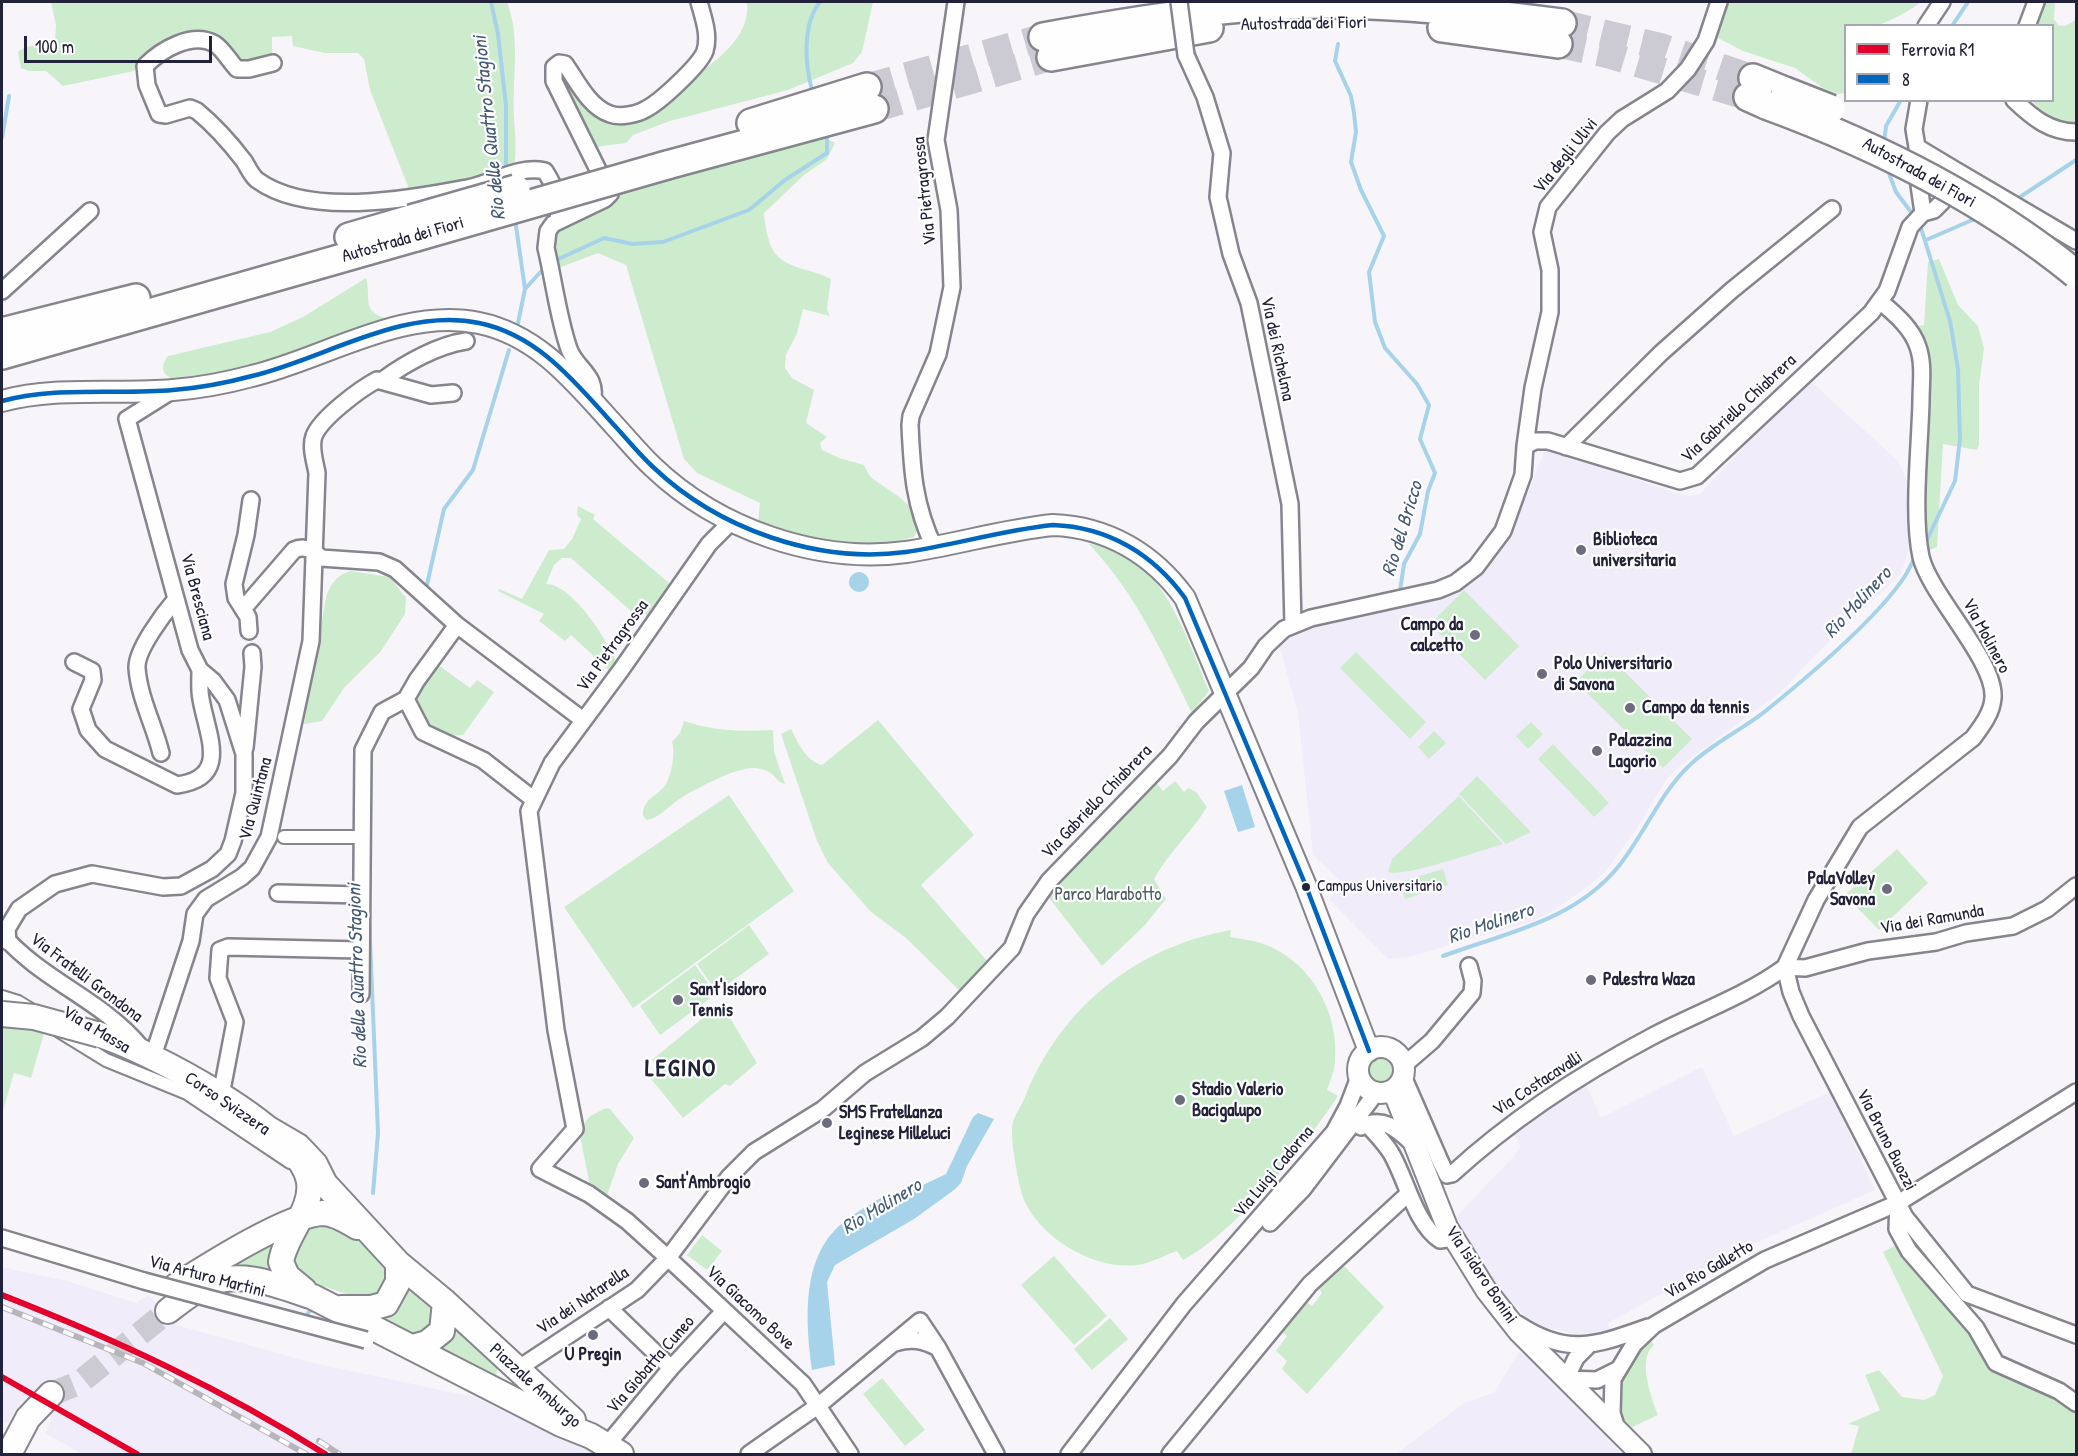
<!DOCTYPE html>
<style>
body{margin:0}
#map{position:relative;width:2078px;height:1456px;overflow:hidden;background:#f7f5fa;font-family:"Patrick Hand",sans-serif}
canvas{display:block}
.frame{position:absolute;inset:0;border:3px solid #22223b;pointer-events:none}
.legend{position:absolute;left:1844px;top:24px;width:210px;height:78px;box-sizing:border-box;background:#fff;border:2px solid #a7a7b1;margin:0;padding:8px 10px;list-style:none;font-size:18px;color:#22223b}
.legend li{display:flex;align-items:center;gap:12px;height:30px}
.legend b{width:30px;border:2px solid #a7a7b1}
.scale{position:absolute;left:24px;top:36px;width:188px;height:27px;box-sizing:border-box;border:3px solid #22223b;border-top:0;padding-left:8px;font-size:18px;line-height:21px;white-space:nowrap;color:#22223b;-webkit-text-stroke:4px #fff;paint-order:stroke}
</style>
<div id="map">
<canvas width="2078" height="1456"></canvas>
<div class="frame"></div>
<ul class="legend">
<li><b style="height:8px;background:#e4002b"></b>Ferrovia R1</li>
<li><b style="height:8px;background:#0065bd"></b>8</li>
</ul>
<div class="scale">100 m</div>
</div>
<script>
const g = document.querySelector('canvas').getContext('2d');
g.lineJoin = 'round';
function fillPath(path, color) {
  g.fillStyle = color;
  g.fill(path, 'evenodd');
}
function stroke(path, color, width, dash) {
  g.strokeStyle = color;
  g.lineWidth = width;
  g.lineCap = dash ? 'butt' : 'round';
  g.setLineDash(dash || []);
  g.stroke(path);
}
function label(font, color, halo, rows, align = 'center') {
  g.font = font + ' "Patrick Hand",sans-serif';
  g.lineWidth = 4.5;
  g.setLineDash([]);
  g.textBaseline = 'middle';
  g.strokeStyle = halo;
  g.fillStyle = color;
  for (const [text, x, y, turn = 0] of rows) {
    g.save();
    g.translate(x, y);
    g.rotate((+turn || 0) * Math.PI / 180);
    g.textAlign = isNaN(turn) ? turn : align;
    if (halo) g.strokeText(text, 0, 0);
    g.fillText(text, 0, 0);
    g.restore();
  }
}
fillPath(new Path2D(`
 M1807,378l91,83 9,20 2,68 -8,25 -87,82 -33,36 -101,74 -13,13 -30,49 -32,44 -19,16 -33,23 -20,10 -124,36 -21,2 -59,-60 6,-6 -2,-4 7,-8 -27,-26 -15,-142 -20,-73 9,-6 38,-11 118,-27 40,-23 13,-14 20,-36 28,-71 7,-2 122,42 17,4 10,-2z
 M1702,1067l32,69 96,-44 45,98 -113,50 -61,32 -93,51 3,9 -35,2 -32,-7 -16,-8 -32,-33 -43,-66 61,-64 7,-10 -8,-13 72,-51 16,36z
 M2,1267l65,14 69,22 13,-8 24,29 140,39 161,34 121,57h-513l-37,-21 7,-15 -30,-17 -16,23 -4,-2z
 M1519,1352l11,6 92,96h-226l70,-52 28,-9z`), '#f1ecf9');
fillPath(new Path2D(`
 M51,2h456c14,37 5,76 7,115 1,18 3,32 0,50l-15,8 -88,19 -41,-104 -6,-31 -6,-6h-33l-32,-7 -1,-10 -20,1v21l-31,5 -18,-16 -45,-7 -21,5 -14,10 -9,16 -71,15 -17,-15h-17l-8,-3 -3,-16c12,-10 25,-5 37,-12l1,-15z
 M747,2h126l-11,50 -9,11 -65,27 -118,31 -37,14 -7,8 -31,4 -3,-9 -31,-55 -1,-12 47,48c42,-19 147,-59 140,-117z
 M1727,2h194c-11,9 -28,17 -42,23 -8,3 -24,0 -33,1l-1,67 -6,1 -16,-6 -28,-20 -52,-17 -25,-13z
 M2041,2h14l-1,17 4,6 7,1 11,-6v113l-26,-12 -18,-20 20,-1v-74h-21z
 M823,137l12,6 -8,16 -23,16 -40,38c0,9 2,16 4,24 7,33 38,29 63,42l-4,30 3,7 -27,-7 -6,24 -11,22 -1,13 7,10 22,12 -8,33 21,14 -7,6 2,7 17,8 25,7c2,4 4,9 7,12 14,13 61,32 43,60 -50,14 -109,2 -156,-15l2,-19 -63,-30 -13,-14 -58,-194 -28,-12 -42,16 -6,-24 2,-10 62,-31 11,-17 150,-41z
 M1939,259l19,46 20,21 6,22 -5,37v59l-2,6 -34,-6 -6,103 -10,4 -4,-30 8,-148 -2,-23 -10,-24 5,-1 4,-63z
 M366,278c6,22 -6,32 21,41l-119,43 -40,10 -57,6c-11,-5 -9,-14 -3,-22l102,-24 33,-15z
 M578,506l17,9 -2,4 81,68 -24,31 -9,-8 -9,2 -61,-54h-9l-8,7 -8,19c26,0 60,54 70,77l-3,13 -42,-39 -6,6 -26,-20 5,-7 -46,-23 1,-2 23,10 27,-49 15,-1 8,-10 9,-20 -4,-4z
 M1089,544c71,3 97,93 120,147l-17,22c-32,-64 -54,-116 -103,-169z
 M350,571l40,6 16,21 -1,16 -24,37 -37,37 -22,33 -18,3 22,-127c5,-14 10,-21 24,-26z
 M1464,590l55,56 -34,34 -55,-56z
 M1356,652l70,70 -16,17 -70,-71z
 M1605,652l87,87 -29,29 -87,-86z
 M437,664l33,24 7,-8 17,12 -31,43 -18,1 -18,-5 -13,-33z
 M878,720l96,115 -53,50 68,78 -27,30 -56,-55 -35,-26 -43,-49 -11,-22 -36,-107 10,-5c8,15 14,31 31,36z
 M684,721c31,10 57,11 89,9l1,22 11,32c-12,-3 -7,-13 -30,-16 -17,-2 -63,22 -77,32 -10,7 -19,18 -31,20l-4,-4c-1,-16 12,-19 21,-29 7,-8 12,-35 8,-45l8,-9z
 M1531,722l12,12 -15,15 -12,-13z
 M1434,731l12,12 -17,16 -11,-12z
 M1553,744l56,59 -15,14 -56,-58z
 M1477,776l54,56 -25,12 -47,-50z
 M1154,780l9,11 12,-10 9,11 4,-4 8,4 11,15c-16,26 -38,45 -53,72l12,20 -22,27 -42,40 -56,-72z
 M729,795l65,96 -161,117 -69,-101z
 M1459,796l44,48c-21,6 -100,34 -115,28l4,-13z
 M1897,849l31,34 -49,47 -34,-35z
 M1443,869l5,16 -43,14 -5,-17z
 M749,925l20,29 -52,38 -20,-28z
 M1231,930l-1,7c10,2 21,3 31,6 50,17 79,70 74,120 -1,9 -5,18 -8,27l11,6c-33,50 -103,137 -155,164l-6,-9c-11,4 -23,10 -34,13 -42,9 -96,-21 -116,-58 -6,-11 -9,-27 -11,-39 -2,-14 -6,-32 -3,-46 3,-8 9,-16 12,-24 36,-90 111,-150 206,-167z
 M695,965l21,29 -56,41 -20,-29z
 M721,1003l36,60 -27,23 -5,-2 -42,34 -32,-39 9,-9 -8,-10z
 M2,1023l43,7 -14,48 -17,-5 -12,41z
 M1366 1071a15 15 0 1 1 30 0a15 15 0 1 1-30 0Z
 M606,1108l4,1 24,29 -16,26 -13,37 -14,-9 -12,-62 11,-14z
 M335,1220l48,44 7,9v19l-23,9 -68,-23 -12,-14 19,-40z
 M702,1235l20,16 -15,19 -20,-15z
 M280,1236l-9,33 -19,-3h-30z
 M1902,1242l72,90 14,24 -3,5c31,20 65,25 91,50v43h-225l8,-28 -11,-2 32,-14 -15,-35 14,-5 23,27 22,3 11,-5 8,-19 -60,-124z
 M1054,1256l53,60 -33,29 -53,-60z
 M1342,1264l42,43 -77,87 -25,-25 5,-8 -11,-10 11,-15 -8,-7 26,-28 7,5 10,-13 -5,-6z
 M406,1284c15,11 26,19 29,39l-17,15 -44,-22z
 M1110,1318l18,21 -36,31 -18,-21z
 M453,1326l45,40 -2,10 -6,1 -56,-28c12,-4 14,-12 19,-23z
 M1651,1341l3,4c-17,14 -3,52 4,70l-32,15c-6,-11 -13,-32 -10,-46 3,-12 25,-38 35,-43z
 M882,1378l43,52 -20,16 -42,-52z`), '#cdeccd');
fillPath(new Path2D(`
 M849 582a10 10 0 1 1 20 0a10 10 0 1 1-20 0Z
 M1242,785l13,42 -17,5 -14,-41z
 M978,1113l16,6 -27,47 -6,17 -7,7 -40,29 -79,46 -8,17 8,83 -23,5c-6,-43 -11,-104 22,-139 12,-13 30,-23 45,-32l8,-4 17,-1 42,-20 27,-57z`), '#a6d2ea');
stroke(new Path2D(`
 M491,2l7,32 8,72v64
 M1952,26l16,-24
 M1338,44l-3,17 16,35 3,17 2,19 -5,30 10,28 23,46 -15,36 6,50 10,26 32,36 12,21 -9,34 15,34 -7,18 -8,43 -16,30 -4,27
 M812,90c-7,-26 -10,-66 8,-88
 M2,138l7,-42
 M1884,143l2,-17 15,-26
 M1887,168l9,24 18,24
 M2017,199l59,-39
 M515,219l10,70 -7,34
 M1920,225l30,96 8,48 2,70 -5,42 -31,65
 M1926,240l51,-22
 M552,262l52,-24 29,6 30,-2 86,-32 36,-30 42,-27v-15
 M525,289l21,-23
 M426,589l18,-80 29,-39 36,-120
 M370,820l1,-63
 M369,917l9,216 -5,60
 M1443,956c62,-23 131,-35 175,-89 26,-32 43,-76 73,-103 23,-22 53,-35 77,-55 42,-34 108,-89 137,-133 4,-6 6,-13 11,-19
 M308,1313l5,-5`), '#a6d2ea', 4);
stroke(new Path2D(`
 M51,1394l28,-11 89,-72`), '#cccbd4', 24, [24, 12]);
stroke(new Path2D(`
 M1562,23l100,24 91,31
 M1558,44l51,11 139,42
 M867,87l176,-50
 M874,109l177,-52`), '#cccbd4', 27, [27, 14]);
const pedestrian = new Path2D(`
 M284,837h77
 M2,997l16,5 15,9
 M59,1031l47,29 81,33 103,69`);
const minor = new Path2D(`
 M1926,26l16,-24
 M2027,26l9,-24
 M1186,55l19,42 17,56 -4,44 13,57 18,49 41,201 3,121
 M273,63l-24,6h-12c-7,-7 -14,-20 -22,-25 -23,-13 -54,6 -70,22l2,19 12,29 7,1 24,-7 7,3c17,14 34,33 47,50 4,6 7,14 13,19 52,38 151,19 210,8 27,-5 51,-23 78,-17 10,16 16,30 13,49
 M2014,100c19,18 36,32 62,32
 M1917,147l-3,-18 5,-29
 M1952,168l124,73
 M2,291l88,-80
 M384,379c22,-16 54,-34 82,-38
 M592,401c7,-25 -16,-32 -23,-52 -11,-32 -15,-68 -23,-101l2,-17 5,-7 52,-25 5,-5 -56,-113v-14l5,-4 6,1c12,17 24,43 45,50 10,4 28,0 36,-5 14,-7 54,-44 59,-58 5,-16 -2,-34 -6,-49
 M1525,446l8,-58 17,-76v-42l-8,-38 6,-25 59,-74 15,-14 45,-28 21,-22 18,-28 13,-39
 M1566,447l95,-94 71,-63 100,-81
 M732,521l-23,23 -88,126 -69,93 -23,48 27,219 19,99 -35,40 49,25 38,27 41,37 135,126 47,70
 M934,547c-20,-42 -22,-76 -24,-122l1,-9 27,-62 14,-67 -3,-77 -13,-70 20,-138
 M243,609l51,-59c10,-5 20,0 27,8l58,4 16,7 62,56 -40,55 -11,19
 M457,625l126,95
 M249,631l-1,-14 -12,-19 -2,-14 12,-49 5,-35
 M74,662l18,9 1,9 -12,29 7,21 17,19 72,36c54,-7 30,-50 24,-86 -2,-9 -1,-19 -1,-29
 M406,699l17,33 60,28 50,39
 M245,748l8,-81 -1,-14
 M161,753c-7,-28 -22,-56 -24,-85 -1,-18 27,-55 39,-69
 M278,893l83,2
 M2,934c39,46 100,66 138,112
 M8,942l-1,-13 12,-20 36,-25 37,-10 71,13 18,-1 31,-17 16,-15 5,-13 11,-48v-39l-17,-54 -14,-19 -13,-11 -10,-20 -63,-231 46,-29
 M1785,967l31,-67 44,-73 113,-89c9,-12 19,-25 20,-40 3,-37 -63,-103 -72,-141 -9,-42 -1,-111 0,-156 0,-17 3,-37 -3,-54 -6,-19 -23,-33 -37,-45
 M1785,967l6,25 10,24 104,201 62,77 109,41
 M1785,967l20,1 63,-17 68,-9 30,-9 47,-7 34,-17 29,-23
 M361,994l2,-244 19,-38 24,-13
 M153,1056l38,-115 4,-27 11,-15 36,-22 10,-9 17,-31 42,-196 6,-168c-2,-11 -7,-26 -3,-37 7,-18 46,-47 63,-56l54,15 22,-2
 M1403,1066l29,-25 40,-48 1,-12 -4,-15
 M1403,1076l38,87 6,12 5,-1c60,-55 127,-99 199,-137 45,-24 93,-40 134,-70
 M221,1095l14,-73 -17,-44 2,-28 8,-3 132,3
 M1367,1124c8,9 18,19 24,29 15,25 24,71 49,87l13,-2
 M1361,1127c22,-12 37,3 52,17
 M1898,1203l-1,26 12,22 67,77 20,35 63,28 17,12
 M1270,1223l33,-34 73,-96
 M2,1238l142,43
 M609,1308l62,60
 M1518,1324c50,33 79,21 130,3
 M895,1343c17,-5 28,-3 43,5l58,106
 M1588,1346l-12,12 -10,21 31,1 20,-10
 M516,1370l121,-80 31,-32 61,-81 25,-25 69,-43 42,-36 57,-35 25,-21 65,-69 14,-34 23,-33 121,-125 26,-34 55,-54 15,-22 18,-17 27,-11 127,-28 17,-7 21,-16 27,-36 20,-56 2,-29 10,-5h13l132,40 17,-5 174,-163 16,-22 23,-64 13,-14 11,-3 8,-8 14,-20 -4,-14 -35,-21 -1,17 7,49
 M1617,1429l-5,-16 1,-34 21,-35 20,-19 111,-65 133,-57 178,-111
 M607,1445l64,-77 53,-57
 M749,1454l70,-49 101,-84 18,27
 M1069,1454l115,-150 150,-172 14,-26 11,-29
 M1170,1454l140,-170 99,-91`);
const tertiary = new Path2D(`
 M2,401c55,-15 114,-6 171,-11 26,-2 53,-7 79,-14 72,-17 150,-69 227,-53 59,12 96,59 135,102 13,14 25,29 39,42 65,62 164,97 253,85 49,-7 97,-22 147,-27 55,2 100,29 132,73l121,288 63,165
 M1358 1070a23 23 0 1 1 46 0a23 23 0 1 1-46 0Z
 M1393,1090l54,137 39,63 33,42 122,122`);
const primary = new Path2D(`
 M100,1035c48,15 202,95 209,147 4,28 -24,53 -28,80l6,14 17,14
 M269,1129l29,17 17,18 10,20 73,79 47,39 128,118
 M176,1286c30,-19 113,-72 147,-73 12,0 24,8 34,14
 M341,1308h30l15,-4 12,-22v-19
 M168,1311c12,-9 25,-20 39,-26 33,-17 75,2 106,12l248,127 30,12 30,18
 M412,1347l15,-4 15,-12 3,-29
 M9,1454l19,-36 23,-24`);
const motorway = new Path2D(`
 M1442,28l116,16
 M1043,37c94,-17 186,-32 282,-33 79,0 158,9 237,19
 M1051,57l158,-29
 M1753,78l32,13
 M1748,97l18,8
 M751,123l116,-36
 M667,165l207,-56
 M349,237l62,-18
 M2,332l134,-34
 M2,355l414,-118`);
stroke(pedestrian, '#86858d', 16);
stroke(minor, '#86858d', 20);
stroke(tertiary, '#86858d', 24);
stroke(primary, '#86858d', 28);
stroke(motorway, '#86858d', 32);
stroke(pedestrian, '#fefefe', 12);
stroke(minor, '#fefefe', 15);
stroke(tertiary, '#fefefe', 20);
stroke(primary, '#fefefe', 24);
stroke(motorway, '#fefefe', 27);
const rail = new Path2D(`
 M2,1295c114,45 219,93 323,159
 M2,1307l141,56 163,91
 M319,1441l20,13`);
stroke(rail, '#b6b5b9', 6);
stroke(rail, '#fff', 4, [11]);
const minorBridge = new Path2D(`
 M1179,2l7,53
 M144,1281l222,59`);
const primaryBridge = new Path2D(`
 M2,1014l32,3 66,18`);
const motorwayBridge = new Path2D(`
 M1785,91l46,18
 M1766,105c112,41 218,94 310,169
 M411,219l105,-30
 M416,237l251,-72`);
stroke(minorBridge, '#86858d', 20, []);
stroke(primaryBridge, '#86858d', 28, []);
stroke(motorwayBridge, '#86858d', 32, []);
stroke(minorBridge, '#fefefe', 15);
stroke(primaryBridge, '#fefefe', 24);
stroke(motorwayBridge, '#fefefe', 27);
stroke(new Path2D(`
 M2,401c55,-15 114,-6 171,-11 26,-2 53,-7 79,-14 72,-17 150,-69 227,-53 59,12 96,59 135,102 13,14 25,29 39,42 65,62 164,97 253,85 49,-7 97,-22 147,-27 55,2 100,29 132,73l121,288 63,165`), '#0065bd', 4.5);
stroke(new Path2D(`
 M2,1295c114,45 219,93 323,159
 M2,1377l135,77`), '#e4002b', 6);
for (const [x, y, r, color] of [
 [1581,550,6,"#6d6c7e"],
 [1475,635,6,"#6d6c7e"],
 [1542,674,6,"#6d6c7e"],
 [1630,708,6,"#6d6c7e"],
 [1597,751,6,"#6d6c7e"],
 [1306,887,5,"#22223b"],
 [1887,889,6,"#6d6c7e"],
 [1591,980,6,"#6d6c7e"],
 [678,1000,6,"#6d6c7e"],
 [1180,1100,6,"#6d6c7e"],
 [827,1123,6,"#6d6c7e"],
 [644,1183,6,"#6d6c7e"],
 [593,1335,6,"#6d6c7e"]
]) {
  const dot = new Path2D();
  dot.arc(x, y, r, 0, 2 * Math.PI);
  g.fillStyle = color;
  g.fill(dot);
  stroke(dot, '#fff', 2);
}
label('16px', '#22223b', '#fff', [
 ["Campus Universitario",1317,887]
], 'left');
label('18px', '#22223b', '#fff', [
 ["Autostrada dei Fiori",1304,24,-1],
 ["Via degli Ulivi",1566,156,-51],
 ["Autostrada dei Fiori",1919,173,29],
 ["Via Pietragrossa",925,191,-96],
 ["Autostrada dei Fiori",403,240,-16],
 ["Via dei Richelma",1277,349,78],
 ["Via Gabriello Chiabrera",1739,409,-43],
 ["Via Bresciana",197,597,75],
 ["Via Molinero",1986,636,62],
 ["Via Pietragrossa",613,646,-54],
 ["Via Quintana",256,799,-75],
 ["Via Gabriello Chiabrera",1097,802,-46],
 ["Via dei Ramunda",1932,920,-10],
 ["Via Fratelli Grondona",86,978,37],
 ["Via a Massa",96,1030,31],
 ["Via Costacavalli",1538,1084,-33],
 ["Corso Svizzera",227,1104,34],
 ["Via Bruno Buozzi",1886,1140,63],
 ["Via Luigi Cadorna",1274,1172,-50],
 ["Via Rio Galletto",1709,1270,-30],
 ["Via Isidoro Bonini",1481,1275,56],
 ["Via Arturo Martini",207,1277,15],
 ["Via dei Natarella",583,1301,-34],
 ["Via Giacomo Bove",750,1308,43],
 ["Via Giobatta Cuneo",651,1365,-49],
 ["Piazzale Amburgo",535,1386,42]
]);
label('bold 18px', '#22223b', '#fff', [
 ["Biblioteca",1593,540],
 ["universitaria",1593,561],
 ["Campo da",1463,625,"right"],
 ["calcetto",1463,646,"right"],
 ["Polo Universitario",1554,664],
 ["di Savona",1554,685],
 ["Campo da tennis",1642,708],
 ["Palazzina",1609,741],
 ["Lagorio",1609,762],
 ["PalaVolley",1875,879,"right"],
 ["Savona",1875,900,"right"],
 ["Palestra Waza",1603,980],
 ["Sant'Isidoro",690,990],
 ["Tennis",690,1011],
 ["Stadio Valerio",1192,1090],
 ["Bacigalupo",1192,1111],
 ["SMS Fratellanza",839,1113],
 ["Leginese Milleluci",839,1134],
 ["Sant'Ambrogio",656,1183],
 ["U Pregin",593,1355,"center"]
], 'left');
label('18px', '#4b5c5c', '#fff', [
 ["Parco Marabotto",1108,895]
]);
label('italic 20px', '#445a76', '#fff', [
 ["Rio delle Quattro Stagioni",490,128,-96],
 ["Rio del Bricco",1403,529,-73],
 ["Rio Molinero",1858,603,-47],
 ["Rio Molinero",1491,924,-19],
 ["Rio delle Quattro Stagioni",358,976,-92],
 ["Rio Molinero",882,1207,-31]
]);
g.letterSpacing = '1.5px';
label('bold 24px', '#22223b', '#fff', [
 ["LEGINO",681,1070]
]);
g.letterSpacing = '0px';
</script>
